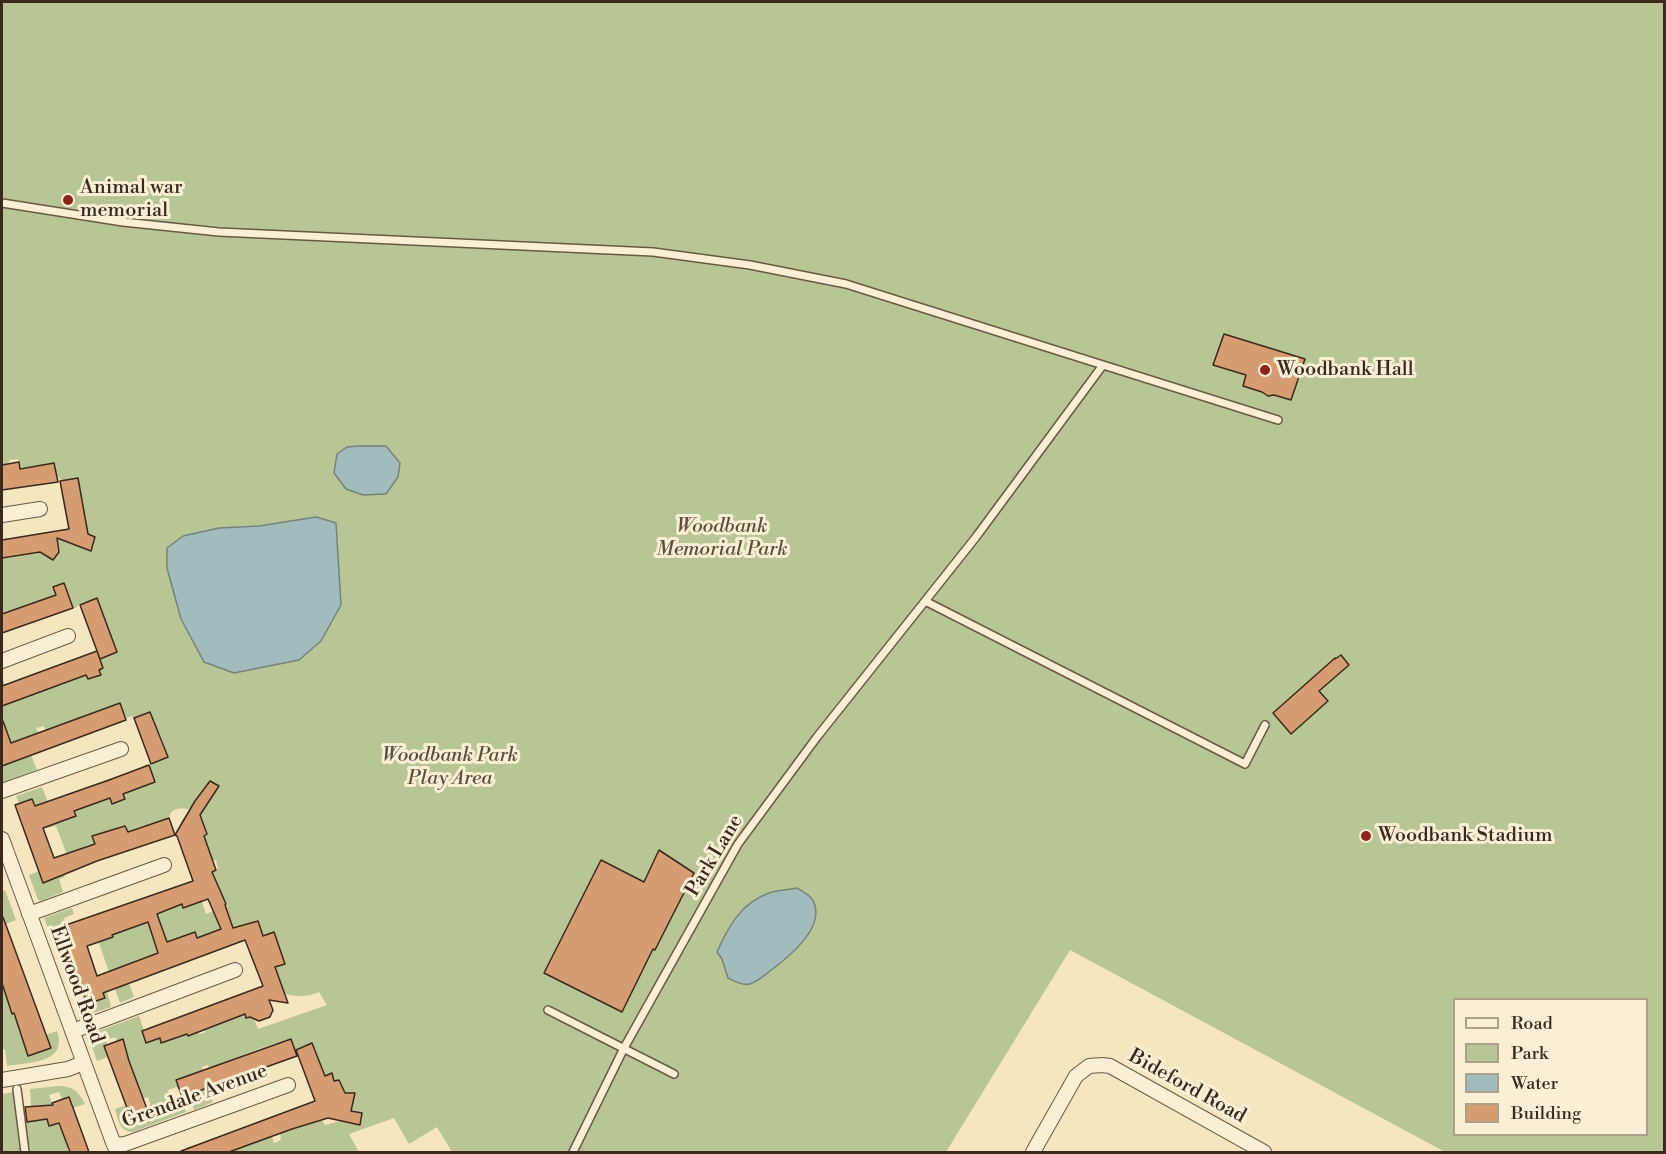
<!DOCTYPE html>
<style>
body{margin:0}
#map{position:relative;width:1666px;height:1154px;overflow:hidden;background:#f5e6bf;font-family:"Libre Bodoni",serif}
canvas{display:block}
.frame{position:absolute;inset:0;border:3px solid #3a291c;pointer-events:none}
.legend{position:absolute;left:1453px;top:998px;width:195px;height:138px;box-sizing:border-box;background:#f8efd5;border:2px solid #aca08b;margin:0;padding:8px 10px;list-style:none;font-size:18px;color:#3a291c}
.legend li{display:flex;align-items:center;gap:12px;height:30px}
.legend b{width:30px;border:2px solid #aca08b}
</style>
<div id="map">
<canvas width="1666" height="1154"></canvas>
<div class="frame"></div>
<ul class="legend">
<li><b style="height:8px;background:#f8efd5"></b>Road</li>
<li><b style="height:16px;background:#b8c695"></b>Park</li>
<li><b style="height:16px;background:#a0bdbc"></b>Water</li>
<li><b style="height:16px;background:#d69d73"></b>Building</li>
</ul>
</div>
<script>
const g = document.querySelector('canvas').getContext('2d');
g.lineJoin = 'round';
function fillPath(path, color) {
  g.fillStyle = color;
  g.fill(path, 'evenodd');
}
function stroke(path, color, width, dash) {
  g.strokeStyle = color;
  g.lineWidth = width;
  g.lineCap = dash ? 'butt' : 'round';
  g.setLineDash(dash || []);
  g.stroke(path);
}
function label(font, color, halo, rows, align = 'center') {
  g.font = font + ' "Libre Bodoni",serif';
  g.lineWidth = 6;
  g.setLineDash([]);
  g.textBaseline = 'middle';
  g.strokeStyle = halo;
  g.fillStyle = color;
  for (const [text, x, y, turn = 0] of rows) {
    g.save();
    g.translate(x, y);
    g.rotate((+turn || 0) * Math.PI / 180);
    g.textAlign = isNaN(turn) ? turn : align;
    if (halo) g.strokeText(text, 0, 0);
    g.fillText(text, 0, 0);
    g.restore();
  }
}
fillPath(new Path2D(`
 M2,2h1662v1150h-219l-375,-202 -124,202h-494l-15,-25 -28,17 -15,-26 -45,16 10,18h-130l43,-16 2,7 7,-3 -1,-7 33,-12 1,2 8,-3 3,5 15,-4 20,4 2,-12 -11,-2 3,-18h-15l4,-3 -3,-10 -6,1 -3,-7 -6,2 -1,-5 -2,-1 -10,-26 -6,2 1,5 -9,4 -3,-1 -2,4h-2l3,-11 -4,-8 -29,9 -48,19 -4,1 -1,-3 -6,2 1,4 -7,15 2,5 10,-3 5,14 -19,8 -12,-32 -5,1 3,11 -1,1 -2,-4 -9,3 4,12 9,-3 5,13 -53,20c-13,0 -15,-12 -18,-23l11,-4 11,8 2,5 8,-3 -1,-5 5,-3 -3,-10 -5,2 -4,-11 1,-2h-2l-8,-22 1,-2h-2l-14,-25 -9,3 1,5 -3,1 4,11 -11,4 -9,-26 51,-19 5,14 -2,1 4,11 14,-4 1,4 26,-8 1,2 5,-1 5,-4 1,3 6,-1 -1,-6 35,-10 5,-4 2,5 7,-2 5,13 69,-24 -8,-13c-19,9 -38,1 -56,-5l9,-4 10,3 -7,-19 10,-4 -2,-6 -2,-1 -7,-24 -11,4 -6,-15 -16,19v2h-2l-7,-17 -22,8h-2l-1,1 -10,4 -2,-6 -8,3 -17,13 -7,-16 -10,4 4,17 -23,8 -1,1 -21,8 6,17 11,-4 5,14 -14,6 -30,-85 20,12 60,-20v-2l11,-4 2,3 17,-10 6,17 21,-8 -6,-14 -9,-9 -2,-10 8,-4 -2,-9 -10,3 -9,-25 10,-4 -3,-10 -14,-5 -10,4 10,-14c-9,-1 -19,-2 -21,9l-30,9 -22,9h-25l3,8 -25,9 -1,7 -13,-34 -13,3 -11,-30 -13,4 -3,-7 26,-9 6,15 28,14 -2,-5 41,-14 2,5 8,-2 -2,-6 32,-12 -3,-8 -5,1 -3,-8 2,-3 3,2 19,-9 -8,-24 -2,-1 -8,-20 -16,6 -2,-2 -6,2 -6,-14 -23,7 -51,20 -2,-5 -8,2 2,5 -7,22 6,15 -35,13v-17l15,-6 -8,-22 1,-2h-2l-6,-20v-39l3,8 2,-1 6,17 22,-7 2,1 1,-3 21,-7 2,1 1,-2 23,-9 3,4 13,-4 -2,-5 4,-2 -4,-12 1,-2 -4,-2 9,-3 2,7 10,-4 -12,-30 2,-1h-2l-9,-22 -18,6 -2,3h-3l-9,-25 -11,4 3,8 -24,9 -2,-1 -1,2 -20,7 -2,-2 -1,3 -4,1v-56h8l1,-1 22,-4 2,2 1,-2 12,-2 1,6 5,1 1,-8 4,-1 -2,-12 33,14 5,-14 -18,-7 10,-3 -4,-24 1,-1 -2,-1 -4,-22 -16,2 -6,-7 -2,-11 -31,5 -1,-1 -2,2 -2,-10 -9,1v3l-7,2zM1454,1000h192v134h-192z
 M60,863l5,14 -6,2 4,13 -22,9 -3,-1 -9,-25z
 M5,890l11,30 -10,4 -4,-12v-20z
 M72,908l2,6 -10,4 3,9 -17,6 -6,-15z
 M104,980l7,27 -30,10 -6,-15 10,-4 20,-1 -6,-15z
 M2,983l12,17 -6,3 4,11 22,-8 -10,37 4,13 23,-8 -5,-13 11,-4c11,33 -28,31 -50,35l-2,-17 -3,1z
 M59,1086c14,0 20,6 26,18l-12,4 -11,-9 -3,-7 -10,3 7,19 -9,4 3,8 9,-3v4l2,1 7,20 -1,2 3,2h-41l-5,-29 8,-2 -2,-32z
 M14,1092l7,60h-19v-58z`), '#b8c695');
const water = new Path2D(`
 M358,446h28l14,17 -2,14 -12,17 -23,1 -17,-6 -12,-16 3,-19 10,-7z
 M316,517l20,6 5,82 -20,36 -22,19 -65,13 -30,-11 -23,-43 -14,-51v-20l16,-12 36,-8 40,-2z
 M797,888c5,3 12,7 15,11 16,26 -21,56 -38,69 -7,5 -15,13 -24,16 -8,2 -15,-3 -22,-6l-6,-19 -5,-7c11,-25 24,-49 52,-59 8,-3 19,-3 28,-5z`);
fillPath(water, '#a0bdbc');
stroke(water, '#77827c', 1.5);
const building = new Path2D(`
 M1224,334l81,25 -14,41 -17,-5 -6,1 -6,-4 -19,-6 3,-11 -33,-10z
 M19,462l1,7 34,-6 4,19 -56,8v-25z
 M78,478l10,56 7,3 -4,14 -34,-13 2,14 -6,8 -13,-8 -38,6v-18l67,-11 -9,-48z
 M64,583l9,25 -71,25v-19l54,-19 -3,-8z
 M97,598l20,54 -17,7 -20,-54z
 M97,651l6,17 -4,2 2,5 -13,4 -2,-4 -84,31v-20z
 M1341,655l8,10 -30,26 9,10 -37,33 -18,-21 62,-55v1z
 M120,703l6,17 -124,46v-45h1l8,22z
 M150,712l18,45 -17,7 -17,-46z
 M149,765l6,17 -32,12 2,5 -13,5 -2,-6 -36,13 2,5 -33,12 11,30 41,-14 -3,-8 33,-10 3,6 41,-14 6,17 -78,26 -54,22 -28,-78 17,-6 3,7 74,-26z
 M210,781l9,5 -19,29 7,19 -3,2 12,34 -4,2 14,32 -1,1 8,23 25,-7 5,15 11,-4 11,32 -10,3 13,36 -19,-3 4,10 -3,7 -11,4 -9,-4 -4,1 -1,-4 -57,22 -1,-2 -26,9 -1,-5 -14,5 -4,-12 121,-45 -18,-46 -142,53 2,5 -18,6 -26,-75 6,-2 -1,-2 127,-44 -16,-45 -2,-1 20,-34zM208,899l13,30 -24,9 -2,-6 -28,10 -10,-28 25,-10 1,4zM148,922l10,31 -61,23 -10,-30 26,-9 -1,-2z
 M659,850l35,23 -39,77 -2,-1 -31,63 -78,-39 57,-113 43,22z
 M2,917h1l48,131 -23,8 -14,-43 -2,1 -10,-31z
 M123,1039l6,22 18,48 -17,7 -26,-70z
 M291,1039l6,17 -115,41 -6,-17z
 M312,1043l13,33 7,-3 2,8 5,-1 6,13h10l-4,18 11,2 -2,12 -32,-7 -36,11 -63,23h-48v-1l134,-50 -19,-51z
 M69,1097l7,19 13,36h-19l-11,-29 -10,3 -2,-7 -20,3 -2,-15 28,-2 -1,-2z`);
fillPath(building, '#d69d73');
stroke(building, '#3a291c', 1.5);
const lane = new Path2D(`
 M2,203l121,19 96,10 434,20 97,13 96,19 257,81 -127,172 -159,200 -79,107 -114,204 -51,104
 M1103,365l175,55
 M925,601l320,163 20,-39
 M548,1010l126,64
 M17,1089l8,63`);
const street = new Path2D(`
 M2,515l38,-6
 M2,661l66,-25
 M2,791l119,-42
 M2,839l112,306 11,-1 163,-59
 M29,914l135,-49
 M73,1031l162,-61
 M2,1080l66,-11 15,-6
 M1033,1152l43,-76 13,-10 13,-1 8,1 154,86`);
stroke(lane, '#695845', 10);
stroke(street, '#695845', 16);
stroke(lane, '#f8efd5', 7);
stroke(street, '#f8efd5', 14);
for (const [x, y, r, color] of [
 [68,200,6,"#8f2418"],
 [1265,370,6,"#8f2418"],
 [1366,836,6,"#8f2418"]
]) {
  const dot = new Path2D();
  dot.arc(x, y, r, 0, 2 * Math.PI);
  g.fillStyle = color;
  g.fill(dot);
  stroke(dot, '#f8efd5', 2);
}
label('20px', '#3a291c', '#f8efd5', [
 ["Animal war",80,188],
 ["memorial",80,211],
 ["Woodbank Hall",1277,370],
 ["Woodbank Stadium",1378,836]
], 'left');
label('italic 20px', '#5a503a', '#f8efd5', [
 ["Woodbank",722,527],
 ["Memorial Park",722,550],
 ["Woodbank Park",450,756],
 ["Play Area",450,779]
]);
label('20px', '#3a291c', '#f8efd5', [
 ["Park Lane",715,856,-59],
 ["Ellwood Road",76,985,70],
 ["Bideford Road",1187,1087,29],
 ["Grendale Avenue",195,1097,-20]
]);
</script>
